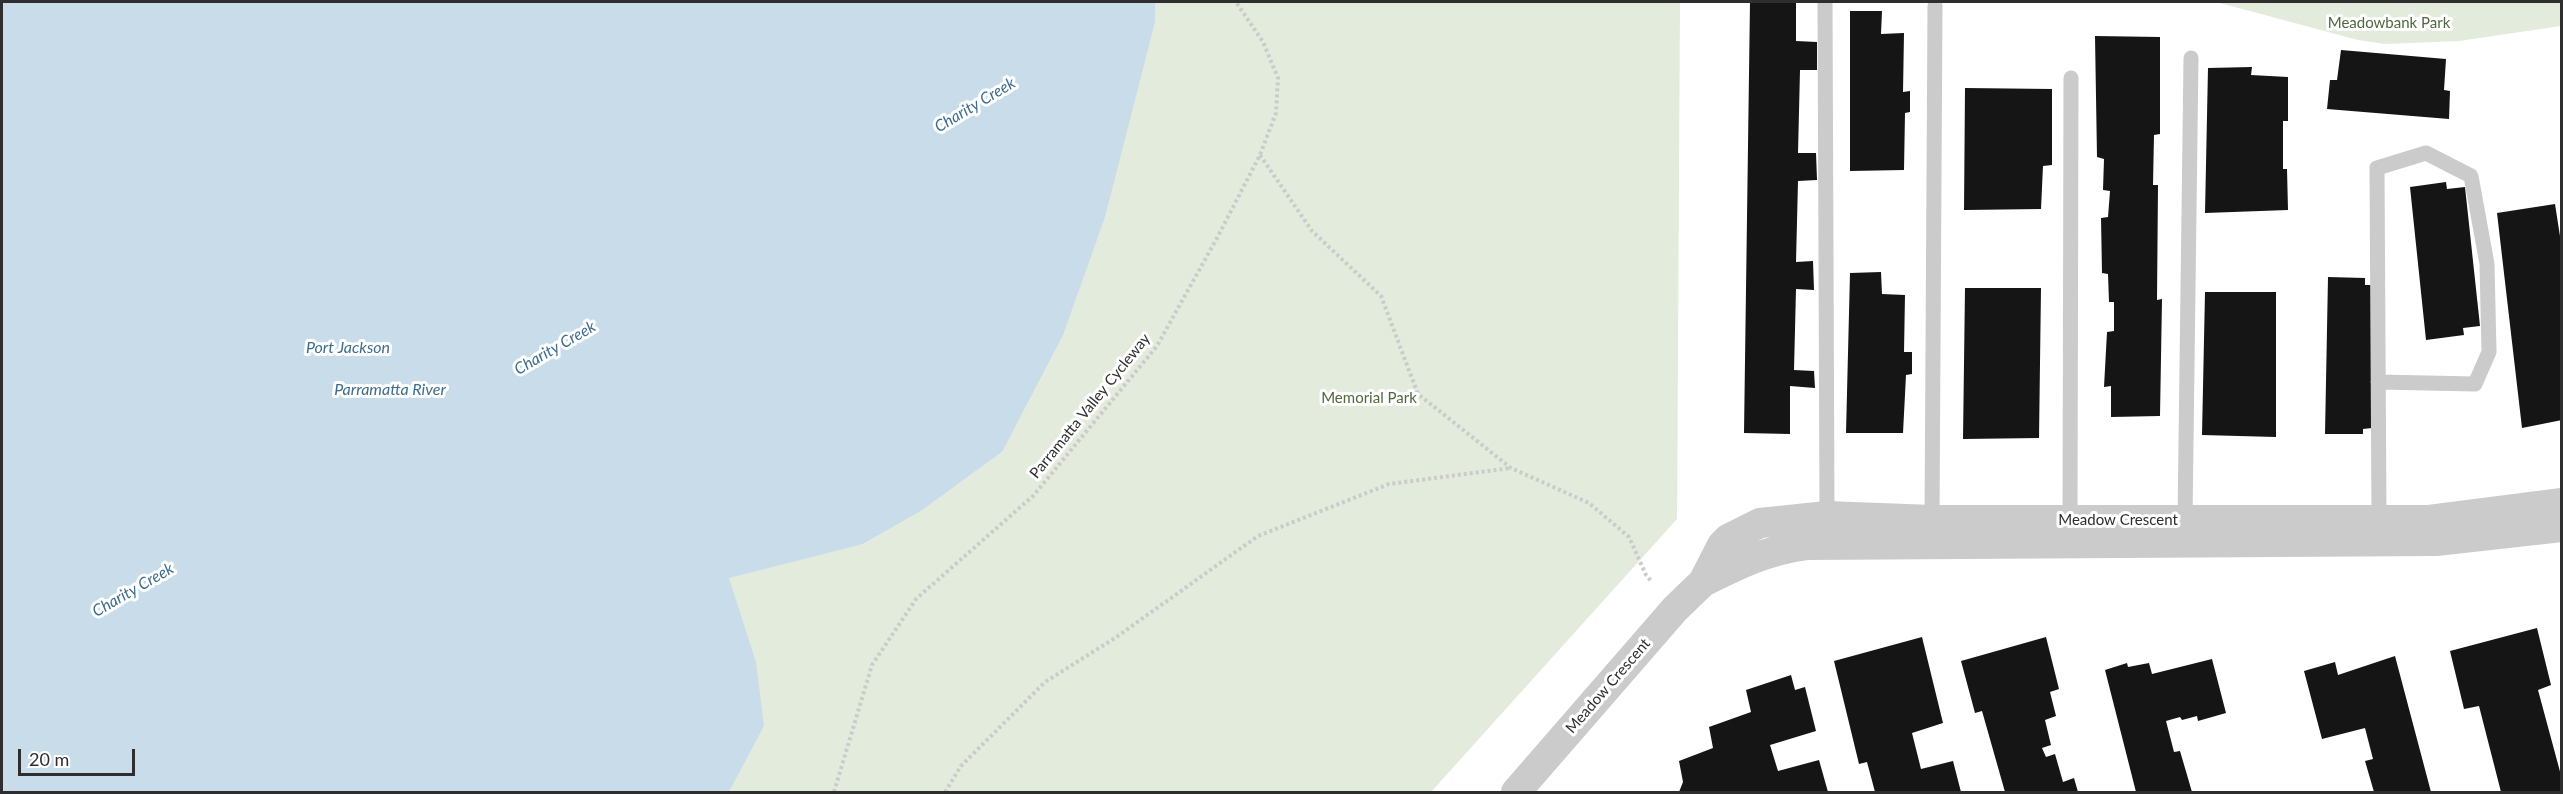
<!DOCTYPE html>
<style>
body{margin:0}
#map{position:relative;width:2563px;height:794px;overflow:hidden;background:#fff;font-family:Lato,sans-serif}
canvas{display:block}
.frame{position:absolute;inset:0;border:3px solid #2e2e2e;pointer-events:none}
.scale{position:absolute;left:18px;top:749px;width:117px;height:27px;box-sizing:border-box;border:3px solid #2e2e2e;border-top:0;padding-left:8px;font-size:18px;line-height:21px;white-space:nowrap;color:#2e2e2e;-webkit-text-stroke:4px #fff;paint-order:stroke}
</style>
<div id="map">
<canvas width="2563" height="794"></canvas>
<div class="frame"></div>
<div class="scale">20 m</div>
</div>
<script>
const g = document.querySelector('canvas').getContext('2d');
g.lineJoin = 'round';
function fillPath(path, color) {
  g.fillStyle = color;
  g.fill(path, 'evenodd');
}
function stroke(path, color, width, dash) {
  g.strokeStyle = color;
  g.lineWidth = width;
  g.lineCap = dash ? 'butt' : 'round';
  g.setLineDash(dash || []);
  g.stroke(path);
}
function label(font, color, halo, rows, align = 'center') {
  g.font = font + ' Lato,sans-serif';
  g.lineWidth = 6;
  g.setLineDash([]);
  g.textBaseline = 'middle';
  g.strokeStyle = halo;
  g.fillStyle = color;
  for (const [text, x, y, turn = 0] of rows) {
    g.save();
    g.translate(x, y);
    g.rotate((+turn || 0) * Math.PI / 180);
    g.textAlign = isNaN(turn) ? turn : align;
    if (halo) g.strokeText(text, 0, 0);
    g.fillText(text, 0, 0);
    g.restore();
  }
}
fillPath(new Path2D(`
 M1155,2h525l-3,517 -246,273h-702l32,-62 -145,62 61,-208 186,-40 58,-33 81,-59 153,-430z
 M2216,2h345v24l-102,15 -74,3 -27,-4z`), '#e3ebdc');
fillPath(new Path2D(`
 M2,2h1153v20l-50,195 -42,118 -61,117 -81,59 -58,33 -134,34 27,84 8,64 -35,66h-727z`), '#c9dcea');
fillPath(new Path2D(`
 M1750,2h46v39l21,1v28h-17l-2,83h18l1,27 -19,1 -2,81 17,-1 1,29 -18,-1 -2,81 20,1 1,17 -25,-2v48l-46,-1z
 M1850,11h32l-1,23 23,-1 -1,59 7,-1v21l-5,1 -1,57 -54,1z
 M2095,36l65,1v97l-6,1 -1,50h5l-1,115 5,-1 -2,117 -49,1v-31l-7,1 3,-55 7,-1v-29h-5l-1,-28 -6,-1 -1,-55 7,-1 2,-26 -7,-1 1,-31 -7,-2z
 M2341,50l105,9 -2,31 6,1 -1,28 -122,-10 3,-29h7z
 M2252,67l-1,8 37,2v44h-5v48h4l1,41 -83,3 3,-145z
 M1965,88l87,1v76l-9,1 -2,43 -77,1z
 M2446,182l1,7 18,-2 15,139 -17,2 1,7 -38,5 -16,-153z
 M2555,204l7,45v171l-40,8 -25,-215z
 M1881,272l1,22 23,1 -1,57h8v22l-6,1 -3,58h-57l4,-160z
 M2328,277l37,1v7h17l-1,142 -18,2v5h-38z
 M1965,288h76l-2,150 -76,1z
 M2205,292h71v145l-74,-2z
 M2537,628l14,57 -13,5 24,89v13h-61l-22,-86 -15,3 -14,-58z
 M1922,637l21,86 -31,10 9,36 32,-8 8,31h-86l-8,-30 -8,2 -25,-103z
 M2046,637l13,52 -9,3 6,24 -11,4 6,25 -9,3 4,9 9,-3 8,28 11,-4 4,14h-73l-23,-81 -7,2 -14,-52z
 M2395,656l36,136h-57l-9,-31 8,-2 -8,-31 -43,11 -18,-68 31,-9 3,13z
 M2212,659l14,54 -28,8 -1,-5 -15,4 -2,-3 -14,4 8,31 6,-1 12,41h-56l-31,-122 22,-7 1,4 21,-4 3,11z
 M1791,675l4,15 10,-3 11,44 -46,14 8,26 41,-11 9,32h-149l4,-10 -4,-21 34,-13 -4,-21 42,-15 -5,-22z`), '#151515');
stroke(new Path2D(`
 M1260,155l52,76 69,65 37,98 93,74 78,35 40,34 17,38 6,7
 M834,792l38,-127 44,-66 117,-103 124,-150 60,-108 43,-83 16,-42 2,-35 -15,-36 -27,-40
 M945,792l16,-26 84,-84 70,-44 143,-102 131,-52 122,-16`), '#cbcbcb', 4, [3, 3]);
stroke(new Path2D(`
 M1825,2l2,514
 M2378,382l97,2 14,-32 -2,-88 -16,-88 -45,-23 -49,15 2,352
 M1932,520l3,-514
 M2070,520l1,-442
 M2185,520l6,-462`), '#cbcbcb', 15);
stroke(new Path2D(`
 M1703,582c34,-17 64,-32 103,-37l630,-4 126,-14
 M1516,792l159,-183 28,-27 19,-37 6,-6 32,-16 67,-7 105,4h497l133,-17`), '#cbcbcb', 30);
label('15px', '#4f673d', '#fff', [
 ["Meadowbank Park",2389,23],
 ["Memorial Park",1369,398]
]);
label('15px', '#2e2e2e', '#fff', [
 ["Parramatta Valley Cycleway",1090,406,-51],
 ["Meadow Crescent",2118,520],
 ["Meadow Crescent",1608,686,-49]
]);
label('italic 16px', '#3f6c8c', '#fff', [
 ["Charity Creek",975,105,-31],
 ["Port Jackson",348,348],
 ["Charity Creek",555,348,-30],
 ["Parramatta River",390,390],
 ["Charity Creek",133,590,-30]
]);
</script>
